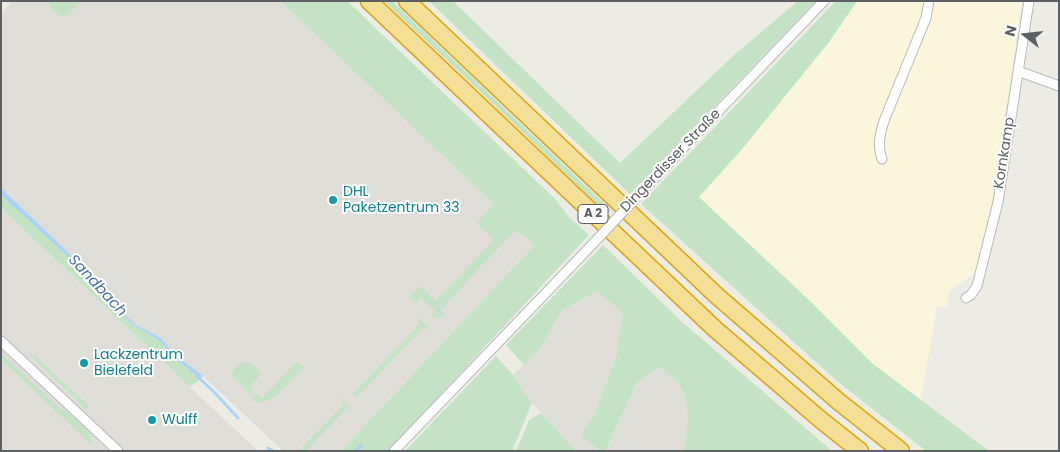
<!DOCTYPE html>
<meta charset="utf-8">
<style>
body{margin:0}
#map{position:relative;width:1060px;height:452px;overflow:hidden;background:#edece4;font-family:Poppins,sans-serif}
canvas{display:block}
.frame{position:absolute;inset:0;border:2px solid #5c5f63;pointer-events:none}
.north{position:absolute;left:1000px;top:10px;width:50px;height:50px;-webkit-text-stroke:4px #fff;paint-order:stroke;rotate:286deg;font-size:14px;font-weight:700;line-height:20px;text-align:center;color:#5c5f63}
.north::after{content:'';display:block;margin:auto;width:18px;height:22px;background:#5c5f63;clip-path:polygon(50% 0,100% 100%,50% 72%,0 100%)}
</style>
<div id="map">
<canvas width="1060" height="452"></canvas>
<div class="frame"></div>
<div class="north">N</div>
</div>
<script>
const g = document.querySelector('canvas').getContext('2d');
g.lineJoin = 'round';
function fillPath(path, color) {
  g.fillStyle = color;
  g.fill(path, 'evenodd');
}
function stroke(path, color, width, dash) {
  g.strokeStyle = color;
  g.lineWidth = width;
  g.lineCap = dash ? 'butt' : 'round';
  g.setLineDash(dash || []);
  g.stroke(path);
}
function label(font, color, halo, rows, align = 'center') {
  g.font = font + ' Poppins,sans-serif';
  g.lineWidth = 4;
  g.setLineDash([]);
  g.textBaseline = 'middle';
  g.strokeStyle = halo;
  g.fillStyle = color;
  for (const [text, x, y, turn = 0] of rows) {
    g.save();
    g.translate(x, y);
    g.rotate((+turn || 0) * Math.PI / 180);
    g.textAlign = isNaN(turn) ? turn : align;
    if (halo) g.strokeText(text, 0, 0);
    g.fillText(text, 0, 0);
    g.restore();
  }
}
fillPath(new Path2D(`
 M857,1h165l-31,208 -16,64 -25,17 -4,17 -9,-1 -16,94 -48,-36 -174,-167 44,-49 86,-106z`), '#fbf5dc');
fillPath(new Path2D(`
 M13,1h281l241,244 -194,206h-58l-80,-75 -29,-22 -13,-16 -25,-13 -37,-34 -21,-29 -77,-74v-175z
 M1,208l189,179 68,64h-257z
 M597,291l26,22 -7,45 -23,59 -11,18 18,16h-24l-51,-56 -12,-20 27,-26 21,-38z
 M660,367l13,9 11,16 5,19v13l-5,27h-79l31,-67z`), '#dfddd8');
fillPath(new Path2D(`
 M50,1h31l-12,13 -7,2 -10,-5z
 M281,1h66l208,198 15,19 19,17 -201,216h-47l194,-206 -12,-11 -2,1 -6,-5 -75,80 5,5c-4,4 -9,5 -14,2l4,-6 -14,-13 -5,6 -7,-7 11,-11 16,15 58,-61 -17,-17 17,-19z
 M384,1h8l219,209 -4,4 -101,-98z
 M429,1h24l167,162 113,-107 65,-55h18l-186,193z
 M836,1h21l-28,41 -86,106 -44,49 112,105 62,62 116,87h-63l-89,-70 -196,-177z
 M1,195l75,69 22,28 37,34 24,14 13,15 28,24 -10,8 -189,-179z
 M603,245l78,76 151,130h-148c6,-36 10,-62 -24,-84l-24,17 -31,67h-5l-19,-16 12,-18 23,-59 7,-45 -26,-22 -36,20 -21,38 -16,16 -18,-20z
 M415,317l3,1 12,11v2l-6,-4 -68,71 -4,-3 68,-71z
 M1,354l59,55h4l28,26 -1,4 2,3 -2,2 -90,-84z
 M34,355l55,51 -3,3 -54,-52z
 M496,356l17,19 12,20 7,8 -20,48h-107z
 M298,361l6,6c-9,9 -28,34 -42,35 -4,1 -8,-1 -11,-3l5,-6 6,5z
 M245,362l6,1 11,10 -13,14 4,3 -3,4 -18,-18c1,-7 6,-12 13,-14z
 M339,398h2l13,13 -6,-4 -42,44h-7l45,-47z
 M541,413l35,38h-60l13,-31z`), '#c3e3c4');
fillPath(new Path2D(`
 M1,188l77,74 21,29 37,34 25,13 13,16 29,22 -3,3 -28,-24 -13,-15 -24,-14 -37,-34 -22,-28 -74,-68z`), '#aad2f7');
stroke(new Path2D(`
 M197,376l17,16 24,26
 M268,448l5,3
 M355,451l7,-6`), '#aad2f7', 3);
const street = new Path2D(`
 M1018,71l41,15
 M882,159c-5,-13 -2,-25 2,-38l42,-103 3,-17
 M647,186l177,-185
 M966,298l5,-3 6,-9 21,-84 31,-201
 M1,341l117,110
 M394,451l193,-201`);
const highway = new Path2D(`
 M369,1l346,328 106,91 39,31
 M407,1l309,294 122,106 63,50`);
stroke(street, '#b6b9bd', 11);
stroke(highway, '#dda714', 19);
stroke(street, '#fff', 9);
stroke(highway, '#f3df95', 16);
const streetBridge = new Path2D(`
 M587,250l60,-64`);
stroke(streetBridge, '#b6b9bd', 11, []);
stroke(streetBridge, '#fff', 9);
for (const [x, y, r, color] of [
 [333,200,5,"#0f9aa8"],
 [84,363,5,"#0f9aa8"],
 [152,420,5,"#0f9aa8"]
]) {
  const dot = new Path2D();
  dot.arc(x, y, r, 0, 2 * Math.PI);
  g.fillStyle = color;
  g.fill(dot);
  stroke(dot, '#fff', 2);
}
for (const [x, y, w] of [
 [593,214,30]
]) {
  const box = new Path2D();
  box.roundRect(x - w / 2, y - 9.5, w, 19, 4);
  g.fillStyle = '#fff';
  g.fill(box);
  stroke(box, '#5c5f63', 1);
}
label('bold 12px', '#5c5f63', null, [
 ["A 2",593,214]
]);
label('14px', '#5c5f63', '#fff', [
 ["Kornkamp",1005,153,-81],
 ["Dingerdisser Straße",671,161,-46]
]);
label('14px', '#0d838f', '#fff', [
 ["DHL",343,192],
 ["Paketzentrum 33",343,208],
 ["Lackzentrum",94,355],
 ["Bielefeld",94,371],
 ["Wulff",162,420]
], 'left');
label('italic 15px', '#4973a8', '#fff', [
 ["Sandbach",97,286,47]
]);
</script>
